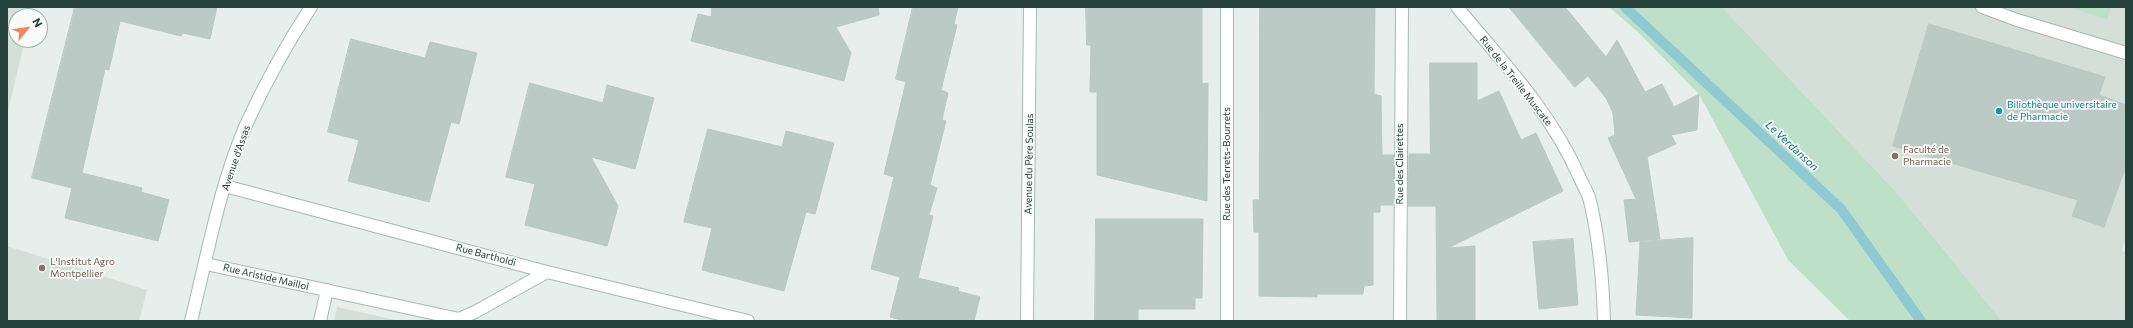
<!DOCTYPE html>
<meta charset="utf-8">
<style>
body{margin:0}
#map{position:relative;width:2133px;height:328px;overflow:hidden;background:#e6efeb;font-family:Commissioner,sans-serif}
canvas{display:block}
.frame{position:absolute;inset:0;border:8px solid #24423a;pointer-events:none}
.north{position:absolute;left:8px;top:8px;width:40px;height:40px;box-sizing:border-box;background:#f7fbf9;border:1px solid #a3b1ad;border-radius:50%;rotate:61deg;font-size:11px;font-weight:700;line-height:16px;text-align:center;color:#24423a}
.north::after{content:'';display:block;margin:auto;width:14px;height:18px;background:#f4845f;clip-path:polygon(50% 0,100% 100%,50% 72%,0 100%)}
</style>
<div id="map">
<canvas width="2133" height="328"></canvas>
<div class="frame"></div>
<div class="north">N</div>
</div>
<script>
const g = document.querySelector('canvas').getContext('2d');
g.lineJoin = 'round';
function fillPath(path, color) {
  g.fillStyle = color;
  g.fill(path, 'evenodd');
}
function stroke(path, color, width, dash) {
  g.strokeStyle = color;
  g.lineWidth = width;
  g.lineCap = dash ? 'butt' : 'round';
  g.setLineDash(dash || []);
  g.stroke(path);
}
function label(font, color, halo, rows, align = 'center') {
  g.font = font + ' Commissioner,sans-serif';
  g.lineWidth = 3.5;
  g.setLineDash([]);
  g.textBaseline = 'middle';
  g.strokeStyle = halo;
  g.fillStyle = color;
  for (const [text, x, y, turn = 0] of rows) {
    g.save();
    g.translate(x, y);
    g.rotate((+turn || 0) * Math.PI / 180);
    g.textAlign = isNaN(turn) ? turn : align;
    if (halo) g.strokeText(text, 0, 0);
    g.fillText(text, 0, 0);
    g.restore();
  }
}
fillPath(new Path2D(`
 M7,7h26l-2,9h-15v24h9l-18,75z
 M1722,7h346l38,12 5,-12h15v98l-54,110 32,12 22,-61v71l-4,14 4,1v69h-124l-104,-127zM1929,24l176,53 -36,120 -175,-51z
 M7,246l140,44 -8,31h-132z
 M337,307l63,14h-66z`), '#d4dfda');
fillPath(new Path2D(`
 M1609,7h113l176,187 104,127h-152l-62,-61 -89,-166 -60,-61z
 M2068,7h43l-4,13z`), '#bfe0c8');
stroke(new Path2D(`
 M1625,7l216,202 80,112`), '#8ec9d4', 10);
const building = new Path2D(`
 M75,7h142l-7,32 -27,-6 -2,3 -61,-15 -11,49 -4,-1 -23,104 60,15 -1,4 28,8 -11,41 -93,-23 7,-30 -40,-10z
 M712,7h166l1,8 -43,12 15,26 -7,28 -153,-40 7,-27 13,3z
 M913,7h45l-4,17 3,1 -16,65 7,3 -6,27 4,1 -16,64 7,3 -8,27 4,1 -15,62 41,10 -1,3 22,6 -6,24h-69l-15,-4 10,-40 -29,-8 23,-92 -10,-3 22,-92 -10,-3z
 M1086,7h116v77l6,-1 -1,118 -110,-26v-83h-7l1,-47h-4z
 M1260,7h115l-1,87 7,2 1,59h12l-1,50h-13v7h-7v73l-9,1 -1,8h-46v3l-58,-1v-64h-5l-1,-32h6z
 M1509,7h56l41,50 11,-17 28,52 17,-8 12,23 25,-13 -2,36 -26,5 5,9 -29,13 13,82 -31,3 -5,-42 12,-1 -28,-61 7,-3 -2,-22 -7,-15 -18,-22 -13,11z
 M1929,24l176,53 -6,18 27,10v61l-22,61 -32,-11 6,-16 -185,-54z
 M351,39l74,19 5,-16 47,11 -18,71 -8,-2 -22,80 -81,-21 11,-41 -31,-8z
 M1430,63h47v38l22,-10 22,49 15,-7 27,58 -115,57 27,-2v75h-38l-1,-115h-28l1,-52h21z
 M530,83l73,20 4,-18 47,13 -19,71 -44,-12 27,49 -11,40 -82,-21 10,-41 -29,-7z
 M708,129l74,18 4,-16 48,12 -19,71 -9,-2 -22,79 -82,-21 10,-42 -28,-6z
 M1096,219h107l-1,79h-7v11h-57v12h-43z
 M1693,238l-1,80 -56,-3 4,-73z
 M1573,239l5,66 -39,4 -6,-67z`);
fillPath(building, '#bbcac4');
stroke(building, '#b8c9c2', 1);
const service = new Path2D(`
 M1982,7l35,13 109,33`);
const minor = new Path2D(`
 M1457,7c44,53 94,105 122,169 3,8 9,16 11,25 9,38 13,81 14,120
 M225,186l322,86 201,49
 M206,264l253,55 16,-7 72,-40
 M320,321l7,-31
 M1227,321v-314
 M1400,321l2,-314`);
const tertiary = new Path2D(`
 M191,321c16,-64 28,-133 54,-194 19,-42 41,-82 66,-120`);
const secondary = new Path2D(`
 M1027,321l3,-314`);
stroke(service, '#a8b8b2', 14);
stroke(minor, '#a8b8b2', 14);
stroke(tertiary, '#a8b8b2', 14);
stroke(secondary, '#a4bbb3', 14);
stroke(service, '#fff', 12);
stroke(minor, '#fff', 12);
stroke(tertiary, '#fff', 12);
stroke(secondary, '#fff', 12);
for (const [x, y, r, color] of [
 [1999,111,4,"#0f9aa8"],
 [1895,156,4,"#8d6e63"],
 [42,268,4,"#8d6e63"]
]) {
  const dot = new Path2D();
  dot.arc(x, y, r, 0, 2 * Math.PI);
  g.fillStyle = color;
  g.fill(dot);
  stroke(dot, '#f7fbf9', 1.5);
}
label('10px', '#24423a', '#f7fbf9', [
 ["Rue de la Treille Muscate",1516,81,52],
 ["Avenue d'Assas",236,158,-71],
 ["Avenue du Père Soulas",1029,164,-89],
 ["Rue des Terrets-Bourrets",1227,164,-90],
 ["Rue des Clairettes",1400,164,-90],
 ["Rue Bartholdi",486,255,15],
 ["Rue Aristide Maillol",266,277,13]
]);
label('10px', '#0d838f', '#f7fbf9', [
 ["Biliothèque universitaire",2007,105],
 ["de Pharmacie",2007,117]
], 'left');
label('10px', '#785e54', '#f7fbf9', [
 ["Faculté de",1903,150],
 ["Pharmacie",1903,162],
 ["L'Institut Agro",50,262],
 ["Montpellier",50,274]
], 'left');
label('italic 11px', '#1c6f80', '#f7fbf9', [
 ["Le Verdanson",1792,146,43]
]);
</script>
